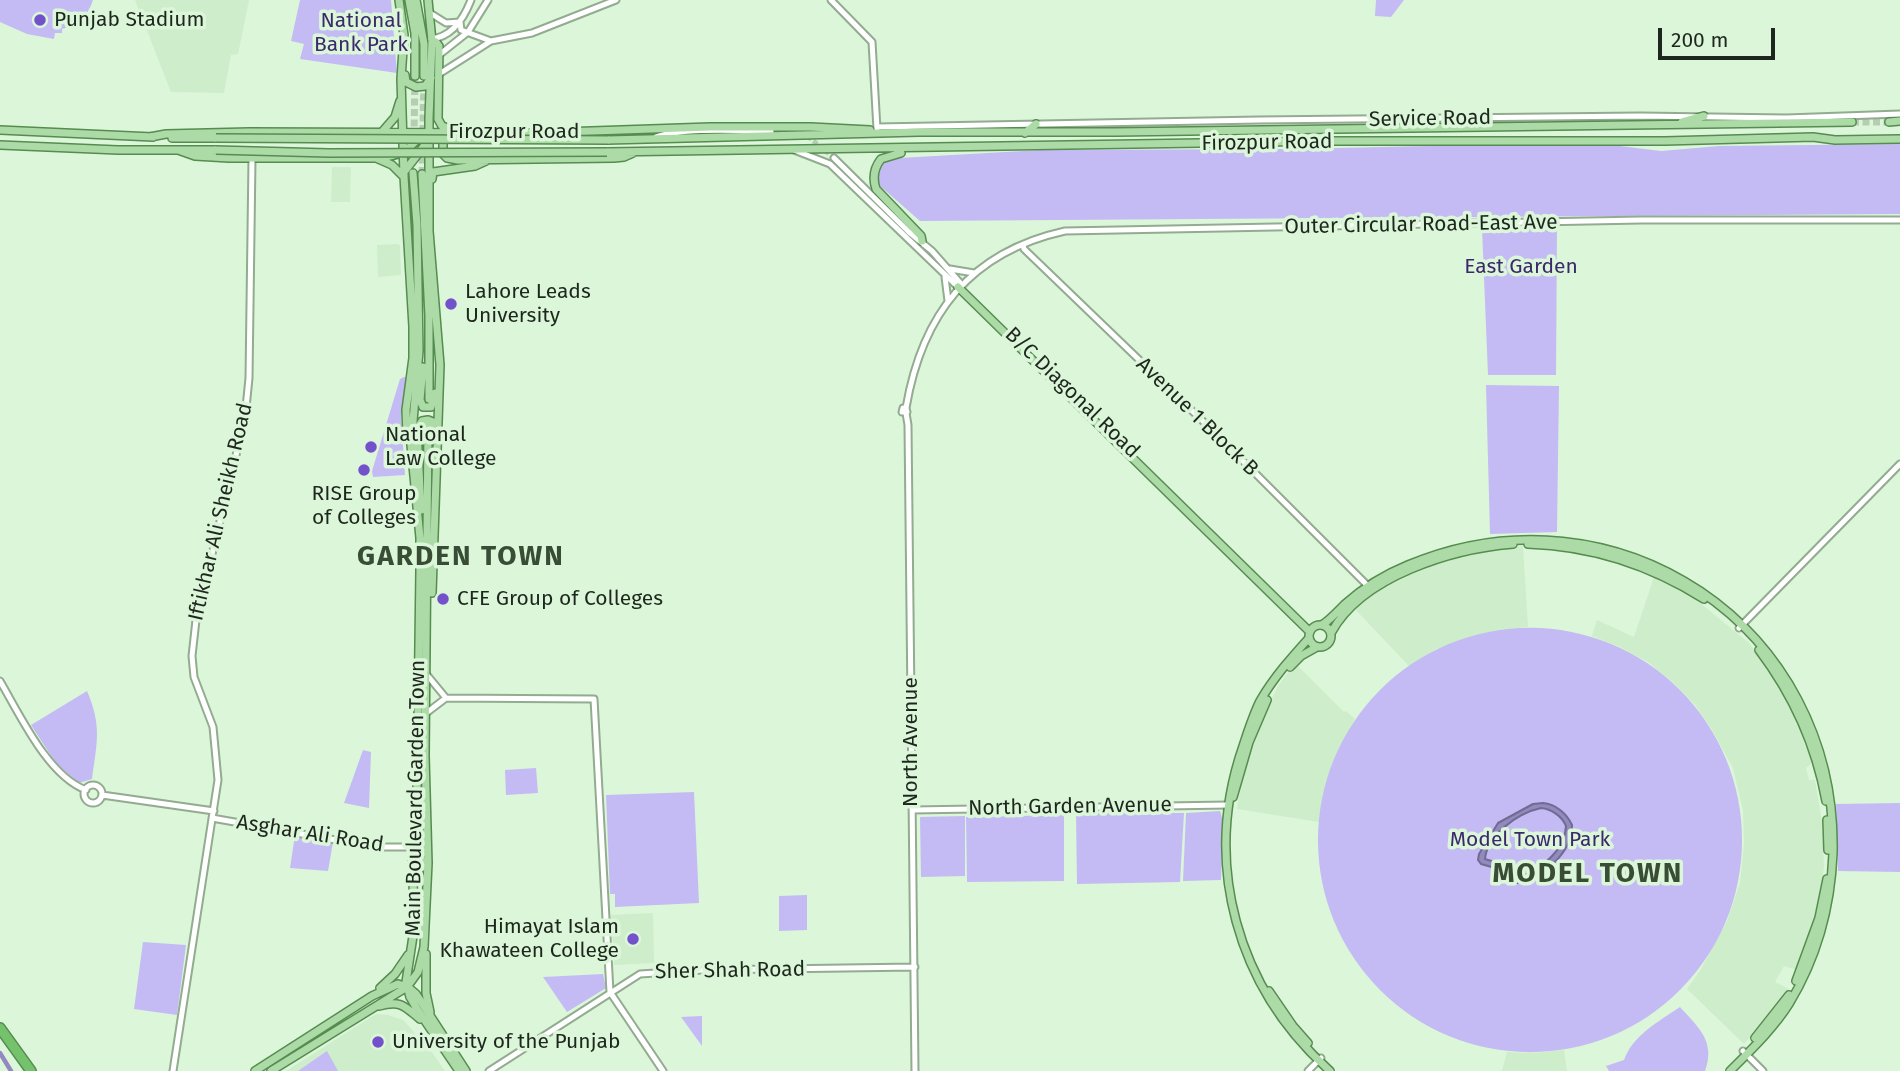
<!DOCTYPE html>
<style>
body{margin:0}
#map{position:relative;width:1900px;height:1071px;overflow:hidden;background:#dcf6d9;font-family:"Fira Sans",sans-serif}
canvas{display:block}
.scale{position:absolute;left:1658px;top:28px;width:117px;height:32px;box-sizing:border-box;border:4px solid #1e271d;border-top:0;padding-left:9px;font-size:21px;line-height:24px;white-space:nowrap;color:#1e271d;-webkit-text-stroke:5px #dcf6d9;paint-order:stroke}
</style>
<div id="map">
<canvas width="1900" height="1071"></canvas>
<div class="scale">200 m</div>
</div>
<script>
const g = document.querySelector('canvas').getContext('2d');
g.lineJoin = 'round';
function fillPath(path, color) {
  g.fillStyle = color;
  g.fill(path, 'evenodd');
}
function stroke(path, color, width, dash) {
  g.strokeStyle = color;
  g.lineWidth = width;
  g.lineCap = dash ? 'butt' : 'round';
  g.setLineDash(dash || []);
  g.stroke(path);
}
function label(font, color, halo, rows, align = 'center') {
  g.font = font + ' "Fira Sans",sans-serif';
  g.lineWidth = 7;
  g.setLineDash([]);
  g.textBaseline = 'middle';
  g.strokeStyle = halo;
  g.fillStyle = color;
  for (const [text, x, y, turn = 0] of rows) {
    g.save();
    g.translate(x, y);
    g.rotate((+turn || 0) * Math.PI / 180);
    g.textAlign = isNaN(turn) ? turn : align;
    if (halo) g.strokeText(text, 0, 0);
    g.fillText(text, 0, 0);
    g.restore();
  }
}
fillPath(new Path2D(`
 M135,0h114l-11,54 -7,1 -7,38 -53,-1z
 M332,167h19l-1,35h-19z
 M398,244l2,2 1,29 -23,2 -1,-32z
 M1523,546l5,81 -32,3 -60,19 -27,17 -56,-59 44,-29 24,-11 55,-15z
 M1654,577l40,21 55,45 35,48 28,72 -6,5 3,12h6l7,42 2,44 -5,42 -22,62 -13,-4 -9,16 14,7 -11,17 -34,38 -57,-55 14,-20 26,-48 13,-38 4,-40 -1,-32 -10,-43 -22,-40 -16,-23 -22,-23 -25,-20 -28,-15 -28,-11 5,-16 37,17z
 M1295,663l49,49 2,-1 9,8 -23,46 -9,30 -4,27 -82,-13 6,-35 22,-62 13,-26z
 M653,913l1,50 -40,2 -3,-50z
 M376,1014l12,1 15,5 26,28 16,23h-159z
 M1564,1050l3,21h-65l5,-19 26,1z`), '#ceedca');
fillPath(new Path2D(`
 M0,0h93c-5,16 -15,25 -31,29v4h-7l-1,6 -27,-5 -27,-12z
 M300,0h91l6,73 -97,-14 4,-15 -13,-3z
 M1376,0h28l-13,17 -16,-1z
 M1900,144v70l-980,7 -41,-36 -3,-8 7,-16 16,-3 142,-8 251,-1 181,-4 147,1 41,5 58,-5z
 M1482,229h75l-1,146h-68z
 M404,377h3l-6,40 4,58 -32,2 -1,-6 28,-92z
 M1486,385l73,1 -2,146 -67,2z
 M1318 840a212 212 0 1 1 424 0a212 212 0 1 1-424 0Z
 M87,691c15,35 10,51 5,88l-13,4 -22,-18 -26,-40z
 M363,750l8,2 -2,56 -25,-5z
 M536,768l2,25 -32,2 -1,-25z
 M694,792l5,111 -84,4v-13h-5l-4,-99z
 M1900,803v69l-62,-1 -2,-67z
 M1220,811l3,10 -2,59 -38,1 3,-68z
 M1076,813h108l-4,69 -103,2z
 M1064,815v66l-97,1 -1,-65z
 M965,816v60l-44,1 -1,-60z
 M295,835l38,7 -5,29 -38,-3z
 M807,895v35l-28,1v-35z
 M143,942l43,3 -9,70 -43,-6z
 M603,974l3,14 -39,24 -24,-35z
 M1680,1007c18,20 36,34 25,64h-96l-3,-5 18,-6c9,-25 34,-38 56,-53z
 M702,1016v30l-21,-29z
 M327,1051l11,20h-40z`), '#c4bbf4');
const water = new Path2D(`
 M1543,803c13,1 24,11 29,22 0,29 -29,52 -55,58l-22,-15 -14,-4 -3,-4 1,-6 19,-31 35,-19zM1541,808c10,1 21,8 25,18 -1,25 -26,44 -48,51l-20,-14 -13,-4c2,-24 33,-46 56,-51z`);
fillPath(water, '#9389c1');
stroke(water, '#706c90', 2);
stroke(new Path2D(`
 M0,1053l11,18`), '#9389c1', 4.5);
stroke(new Path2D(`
 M771,131l34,3 29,24`), '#b6cdb3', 5, [5, 2.5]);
stroke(new Path2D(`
 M1852,122h37
 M414,137l1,-61
 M422,174l2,-98`), '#b6cdb3', 7, [7, 3.5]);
const minor = new Path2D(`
 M831,0l41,42 5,87
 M430,13l16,10 14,-1 1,8 30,11
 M431,39c21,-2 33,-21 40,-39
 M439,55l29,-23 20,-32
 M439,74l52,-33 41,-8 84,-33
 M877,127l382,-7 381,-4 146,2 114,-4
 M656,137c31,-10 81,-6 115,-6
 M794,150l36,14 128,123
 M834,158l75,74 23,19 29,33
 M1023,245l1,4 186,179 161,161
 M950,269l24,4
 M945,277l3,24
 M903,408h3l1,4h-5z
 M906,408c16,-94 64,-156 159,-177l576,-11h259
 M906,413l2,12 7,646
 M1739,628l161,-164
 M427,675l19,23
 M0,681c20,34 48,95 86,109
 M425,714l21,-16 148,1 16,293 53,79
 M84 794a9 9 0 1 1 18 0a9 9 0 1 1-18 0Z
 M102,795l112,16
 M912,810l316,-5
 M212,818l163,29h32
 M1743,1051l20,20
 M173,1071l45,-291 -5,-53 -19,-50 -2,-21 4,-36 49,-202 4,-40 3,-219
 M489,1071l151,-97 63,-4 212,-3
 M1308,1071l13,-13`);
const major = new Path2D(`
 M399,0l5,35 -3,44 3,97 9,151v31l-7,52 1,25
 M409,0l6,33v43
 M416,0l8,44v32
 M428,0l4,41 -3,77v113l11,134 -8,228
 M432,41l4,1 3,4 -1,73 4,7 9,3
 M405,75l1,7 10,5 9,-1 6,-8
 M1682,122l22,-6
 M1889,122l11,-1
 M0,130l153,7
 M382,132l13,-15 5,-16
 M1025,133l11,-9
 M447,136l-4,3v15l4,4 11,2 156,-2 10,-1 9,-4
 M150,137l16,-3 83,-2 284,1 177,-6h101l59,3
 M172,138h44
 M608,140l311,-8h197l736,-10
 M0,145l118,5h98
 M178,150l17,6 34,2h147l16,7 11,11
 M607,152l725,-11h333l148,-4 22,3 65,-1
 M901,153l-20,6c-7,9 -9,18 -5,30l45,47 1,5
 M379,158c17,-2 29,-6 40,-21
 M404,172l24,-31
 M413,173l4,52 2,126 -8,94 9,93v32l-3,220 -5,74 3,59 -9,59 4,15 7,12 42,62
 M422,174l7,142v83
 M432,179l1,-7 42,-6 11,-5
 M958,287l352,345
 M423,367l-3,33 3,7h8l4,-14
 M421,510l-4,-81 5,-8 6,-1 5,2 1,8
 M1528,544c64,2 122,21 176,55
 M1322,625c9,-6 16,-14 23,-21 18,-16 41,-30 63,-39 208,-87 430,61 425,288 -2,52 -16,105 -44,151 -15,24 -38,46 -59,67
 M1309 636a11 11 0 1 1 22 0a11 11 0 1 1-22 0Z
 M1331,633c31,-57 121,-84 182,-89
 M1309,638c-18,20 -35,39 -49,63 -7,14 -12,30 -17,45 -41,118 -6,242 87,325
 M1759,650c34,45 57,96 67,151
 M1290,667l11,-11 16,-9
 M1233,797l16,-55 18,-42
 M1827,820l1,30
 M418,831l1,37 4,-1v-6
 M426,954v39l4,19
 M1796,981l23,-63 8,-39
 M380,988l15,-14 13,-19
 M1269,991l24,35 15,17
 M379,1006c22,-6 25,0 41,13
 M1755,1038l34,-43
 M255,1071l117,-75 26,-12 11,4 7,6 50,77
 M271,1071l136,-84 11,-15 6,-25 4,-84 -3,-107 3,-329`);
const highway = new Path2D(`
 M0,1028l31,43`);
stroke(minor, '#93ab90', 9);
stroke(major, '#568c50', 10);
stroke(highway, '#568c50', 12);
stroke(minor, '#fff', 5);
stroke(major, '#acdba7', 7);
stroke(highway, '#74c36c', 9);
const majorBridge = new Path2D(`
 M216,138l392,2
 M216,150l113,3 278,-1`);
stroke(majorBridge, '#568c50', 10, []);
stroke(majorBridge, '#acdba7', 7);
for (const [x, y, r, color] of [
 [40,20,7,"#7351cb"],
 [451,304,7,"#7351cb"],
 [371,447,7,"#7351cb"],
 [364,470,7,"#7351cb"],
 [443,599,7,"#7351cb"],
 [633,939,7,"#7351cb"],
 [378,1042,7,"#7351cb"]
]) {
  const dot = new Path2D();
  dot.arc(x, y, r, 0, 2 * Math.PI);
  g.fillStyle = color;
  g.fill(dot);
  stroke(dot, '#dcf6d9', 2.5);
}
label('21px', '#1e271d', '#dcf6d9', [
 ["Punjab Stadium",54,20],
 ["Lahore Leads",465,292],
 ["University",465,316],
 ["National",385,435],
 ["Law College",385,459],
 ["RISE Group",364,494,"center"],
 ["of Colleges",364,518,"center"],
 ["CFE Group of Colleges",457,599],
 ["Himayat Islam",619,927,"right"],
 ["Khawateen College",619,951,"right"],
 ["University of the Punjab",392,1042]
], 'left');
label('21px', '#3b296c', '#dcf6d9', [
 ["National",361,21],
 ["Bank Park",361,45],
 ["East Garden",1521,267],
 ["Model Town Park",1530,840]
]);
label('21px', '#1e271d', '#dcf6d9', [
 ["Service Road",1430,119,-1],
 ["Firozpur Road",514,132],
 ["Firozpur Road",1267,143,-1],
 ["Outer Circular Road-East Ave",1421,225,-1],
 ["B/C Diagonal Road",1072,393,44],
 ["Avenue 1 Block B",1197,417,44],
 ["Iftikhar Ali Sheikh Road",221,512,-77],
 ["North Avenue",911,742,-90],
 ["Main Boulevard Garden Town",416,798,-89],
 ["North Garden Avenue",1070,807,-1],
 ["Asghar Ali Road",310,834,9],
 ["Sher Shah Road",730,971,-1]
]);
g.letterSpacing = '2px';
label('bold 28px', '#394d36', '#dcf6d9', [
 ["GARDEN TOWN",461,557],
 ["MODEL TOWN",1588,874]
]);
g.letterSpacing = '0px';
</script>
